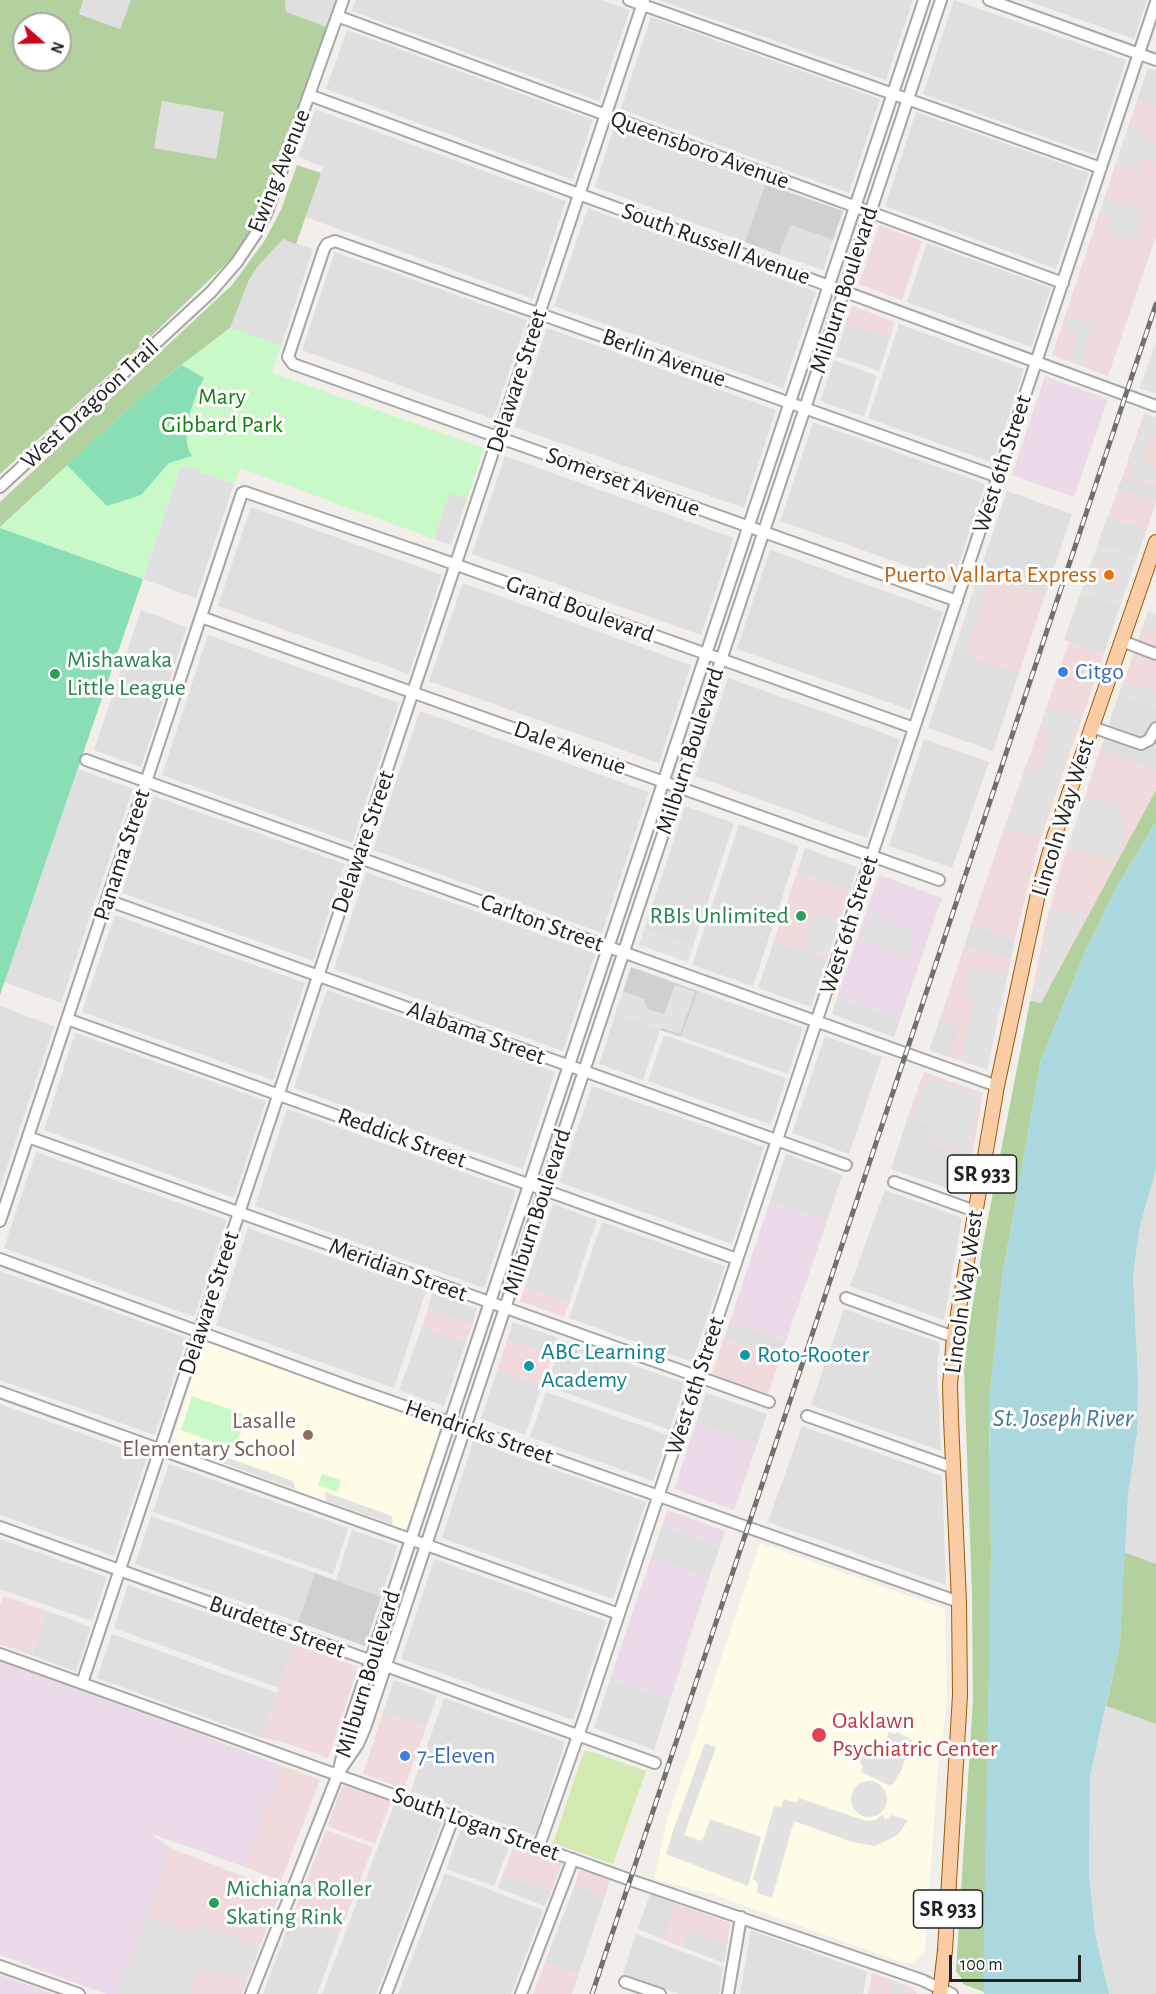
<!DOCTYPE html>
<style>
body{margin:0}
#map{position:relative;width:1156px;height:1994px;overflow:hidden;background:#f2eee9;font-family:"Alegreya Sans",sans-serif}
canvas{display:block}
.north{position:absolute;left:12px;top:12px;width:60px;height:60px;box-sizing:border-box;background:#fff;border:2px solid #a7a7a7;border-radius:50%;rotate:110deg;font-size:16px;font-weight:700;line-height:24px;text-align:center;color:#222}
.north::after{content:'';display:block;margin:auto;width:21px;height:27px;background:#ce061b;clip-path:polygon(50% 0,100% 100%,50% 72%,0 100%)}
.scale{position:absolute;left:949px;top:1955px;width:132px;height:27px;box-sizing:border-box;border:3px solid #222;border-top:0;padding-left:8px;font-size:18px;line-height:21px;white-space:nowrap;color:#222;-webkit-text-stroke:4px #fff;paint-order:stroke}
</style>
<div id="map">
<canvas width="1156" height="1994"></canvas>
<div class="north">N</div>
<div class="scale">100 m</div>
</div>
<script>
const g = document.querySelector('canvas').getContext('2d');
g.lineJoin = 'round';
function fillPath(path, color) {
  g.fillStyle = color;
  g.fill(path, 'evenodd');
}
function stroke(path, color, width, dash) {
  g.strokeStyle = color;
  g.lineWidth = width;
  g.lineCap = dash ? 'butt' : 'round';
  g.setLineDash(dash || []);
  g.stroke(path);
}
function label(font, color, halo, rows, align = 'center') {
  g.font = font + ' "Alegreya Sans",sans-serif';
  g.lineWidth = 6;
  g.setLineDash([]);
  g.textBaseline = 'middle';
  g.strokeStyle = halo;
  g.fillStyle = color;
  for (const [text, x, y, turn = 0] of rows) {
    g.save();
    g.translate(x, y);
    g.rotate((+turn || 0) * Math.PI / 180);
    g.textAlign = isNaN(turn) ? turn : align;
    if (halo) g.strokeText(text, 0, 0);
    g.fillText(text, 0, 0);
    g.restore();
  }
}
fillPath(new Path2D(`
 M83,0h48l-11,29 -42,-16z
 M285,0h51l-9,27 -41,-15z
 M356,0h246l28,10 -31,91 -247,-90z
 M659,0h254l-27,80z
 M954,0l172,60 -31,95 -172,-61z
 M1025,0h122l-13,39z
 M651,17l229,82 -31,94 -228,-84z
 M347,30l246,90 -20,60 -247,-91z
 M1148,68l8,3v36l-19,-7z
 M162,101l63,11 -9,48 -63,-12z
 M315,109l251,92 -33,98 -228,-82 18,-50 -24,-10z
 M916,112l173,61 -33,96 -171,-63z
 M614,127l151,57 -20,58 -150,-55z
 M588,208l228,84 -33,96 -229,-82z
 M789,225l44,15 -10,30 -44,-15z
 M283,239l30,10 -32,97 -51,-18 19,-48 9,-14z
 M927,243l124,45 -20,59 -124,-45z
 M335,252l192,68 -34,99 -191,-69z
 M846,322l44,16 -11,33 -43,-15z
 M899,324l125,45 -31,94 -125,-45z
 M547,328l229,82 -32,98 -229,-81z
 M834,360l43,16 -13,41 -44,-16z
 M813,422l172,62 -32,98 -173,-61z
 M505,456l229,82 -33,97 -229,-81z
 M181,465l53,19 -38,114 -53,-19z
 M1123,475l33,11v16l-38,-13z
 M1007,491l65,23 -27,82 -66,-23z
 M449,493l18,6 -16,46 -17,-6z
 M251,507l191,68 -33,99 -191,-68z
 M1107,516l40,13 -10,28 -39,-14z
 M770,550l173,62 -33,98 -173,-61z
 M463,583l228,82 -32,98 -230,-82z
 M1081,592l39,14 -16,48 -40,-14z
 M141,610l46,17 -46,140 -47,-17z
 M208,635l191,68 -47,140 -190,-68z
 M954,651l65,22 -26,78 -65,-23z
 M728,678l172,61 -33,99 -172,-62z
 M1119,694l37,14v13l-10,18 -2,2 -37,-12z
 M420,711l229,81 -47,141 -229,-83z
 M1106,735l34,13 16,-12v35l-56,-21z
 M924,739l65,23 -37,106 -63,-22z
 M78,769l55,20 -72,214 -57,-21z
 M154,796l191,68 -32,97 -191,-68z
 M685,806l49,17 -41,123 -49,-17z
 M739,824l60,22 -46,140 -61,-21z
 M805,848l52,19 -7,24 -53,-19z
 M366,872l229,82 -32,97 -229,-82z
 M115,915l190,68 -32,97 -191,-68z
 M971,924l44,15 -4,21 -47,-13z
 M774,941l53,17 -16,49 -53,-19z
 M327,990l228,82 -32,97 -229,-81z
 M698,991l105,37 -15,46 -107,-37z
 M837,997l63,23 -6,17 -62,-23z
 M0,1006l54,20 -54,162z
 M615,1015l45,15 -17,50 -44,-16z
 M940,1019l21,7 -12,31 -20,-7z
 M75,1033l191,68 -32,97 -190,-68z
 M664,1035l122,43 -15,47 -123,-44z
 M825,1036l57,21 -33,97 -57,-21z
 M592,1086l172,61 -32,97 -173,-62z
 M287,1109l229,82 -32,97 -229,-82z
 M908,1117l24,8 -5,17 45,16 -6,37 -75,-26z
 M36,1152l191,68 -33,97 -190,-69z
 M786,1154l56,21 -15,46 -57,-20z
 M1156,1169v395l-32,-12 4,-57 9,-62 1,-53 -5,-105 7,-49z
 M885,1190l77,28 -18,102 -94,-34z
 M553,1204l44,16 -28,83 -44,-16z
 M602,1222l123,44 -33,96 -123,-44z
 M248,1228l178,63 -32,97 -178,-63z
 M0,1271l187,67 -32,97 -155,-55z
 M432,1293l45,16 -5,16 -44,-16z
 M844,1309l96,34 -3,24 4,84 -130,-46z
 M730,1321l56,20 -5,16 -57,-19z
 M513,1322l45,16 -6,18 -45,-16z
 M422,1327l44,15 -22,64 -45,-16z
 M562,1340l122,43 -14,47 -123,-44z
 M497,1370l45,16 -17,49 -44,-16z
 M546,1392l122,43 -15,46 -123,-44z
 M706,1393l61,21 -10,31 -61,-22z
 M0,1404l147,53 -33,99 -114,-41z
 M802,1426l140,50 4,109 -178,-63z
 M473,1441l173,61 -33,97 -171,-61z
 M169,1464l179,64 -15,46 -180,-62z
 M151,1516l164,57 -17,49 -163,-58z
 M662,1526l58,21 -11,31 -58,-20z
 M352,1530l46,16 -17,51 -45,-16z
 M0,1539l107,38 -15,44 -92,-32z
 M434,1559l172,62 -33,99 -172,-61z
 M128,1585l166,59 -15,44 -165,-60z
 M47,1611l44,16 -15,45 -44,-17z
 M112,1634l165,59 -15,45 -165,-60z
 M610,1679l60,21 -16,50 -60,-22z
 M394,1680l43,16 -11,31 -43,-15z
 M444,1698l121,44 -30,93 -124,-44z
 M1106,1706l50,18v270h-47l-14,-61 -6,-60 1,-97z
 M395,1802l48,18 -67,174h-54z
 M462,1827l48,17 -16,42 -48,-17z
 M445,1873l98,37 -32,84h-113z
 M503,1874l48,18 -6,14 -47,-18z
 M575,1885l30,11 -27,79 -33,-13z
 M650,1894l24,9 -7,38 -29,-12z
 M292,1917l47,18 -22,59h-54z
 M687,1930l40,15 -3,18 -42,-16z
 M751,1930l116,42 -4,22h-123z
 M636,1934l87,33 -4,27h-39l-57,-20z`), '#e0dfdf');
fillPath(new Path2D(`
 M1137,100l19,7v129l-48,140 -56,-21z
 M879,225l43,16 -20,59 -43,-16z
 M852,306l43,16 -5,16 -44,-16z
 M1144,413l12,4v69l-33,-11z
 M1118,489l38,13 -9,27 -38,-13z
 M1098,543l39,14 -17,49 -39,-14z
 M979,573l66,23 -26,77 -65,-22z
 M1148,611l8,3v36l-19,-7z
 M1069,642l35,12 -65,189 -24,96 -44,-15z
 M1135,650l21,7v51l-37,-14z
 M1100,750l56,21v19l-115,213 -11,-2 16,-78 13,-48z
 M797,872l53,19 -23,67 -53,-17z
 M964,947l47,13 -24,109 -38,-12 11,-31 -20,-7z
 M924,1072l59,21 -11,65 -46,-16 6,-17 -24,-8z
 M525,1287l44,16 -5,14 -44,-16z
 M428,1309l44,16 -6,17 -44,-15z
 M724,1338l57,19 -13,37 -56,-20z
 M507,1340l45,16 -10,30 -45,-16z
 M3,1596l44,15 -15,44 -32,-11v-39z
 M294,1644l64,23 -30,91 -45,-16 -21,-4z
 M383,1712l43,15 -22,62 -41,-15z
 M282,1766l38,14 -39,101 -36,-14z
 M346,1786l45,15 -16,43 -48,-18 15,-39z
 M326,1830l47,17 -34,88 -47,-18z
 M514,1845l48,18 -11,29 -48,-18z
 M173,1849l108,42 -39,103h-124z
 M579,1871h6l25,9 -5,16 -30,-11z
 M674,1903l56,20 -3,22 -40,-14 -5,16 -15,-6z
 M545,1962l33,13 -6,19h-39z
 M872,1973l41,15 4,6h-49z`), '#f1dadb');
fillPath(new Path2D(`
 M1045,376l63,23 -34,98 -62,-22z
 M879,875l63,23 -42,122 -63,-23z
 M770,1201l57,20 -41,120 -56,-20z
 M696,1423l61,22 -23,65 -60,-21z
 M667,1510l58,21 -5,16 -58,-21z
 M651,1558l58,20 -39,122 -60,-21z
 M0,1662l184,66 98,38 -37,101 -96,-34 24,16 -55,145h-12l-106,-39z
 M0,1975l54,19h-54z`), '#ebdbe9');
fillPath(new Path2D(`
 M208,1341l233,82 3,4 -32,99 -9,4 -229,-83 -2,-7 31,-95z
 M760,1543l185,66 2,95 -9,62 -13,184 -13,13h-9l-188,-68 -61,-16 14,-63z`), '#fefce6');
fillPath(new Path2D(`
 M765,184l78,27 -10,29 -43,-15 -11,30 -34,-13z
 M631,967l67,24 -17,46 -66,-22z
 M315,1573l66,24 -16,49 -67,-24z`), '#d0d0d0');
fillPath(new Path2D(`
 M584,1751h5l57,20 -33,93 -60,-21z`), '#d3e9b2');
fillPath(new Path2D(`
 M0,0h83l-4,14 41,15 11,-29h154l1,12 41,15 -60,173 -12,26 -23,32 -85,82 -147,134zM24,24h36v36h-36zM162,101l62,11 -8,47 -62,-11z
 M297,165l24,8 -25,71 -13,-5 -25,27 -9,14 -19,48 -81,62 -149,137v-25l232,-217 33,-45 16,-30z
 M1156,790v32l-42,70 -28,58 -45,110 -39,218 -13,125 2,149 -7,440 -21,-8 -1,-5 -6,-8 17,-271 -1,-106 -8,-223 5,-45 15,-87 46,-238 11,2z
 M1124,1552l32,12v160l-50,-18 14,-64z`), '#b3d09f');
fillPath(new Path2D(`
 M230,328l51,18 -9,27 212,75 -17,51 -18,-6 -15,46 -194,-71 -6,16 -53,-19 -38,114 -143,-51 149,-138z
 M192,1396l54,19 -11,35 -54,-20z
 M322,1474l19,6 -4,12 -19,-7z`), '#caf9c9');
fillPath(new Path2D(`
 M182,365l22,13c-10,20 -26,57 -12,78l-23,7 -28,32 -34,11 -40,-41 82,-75z
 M0,528l143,51 -143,416z`), '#8adeb5');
fillPath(new Path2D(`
 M1128,127l20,8 -1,6 9,4v17l-14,-5 -6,15 -20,-7z
 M1104,198l40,14 -10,28 -28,-9 5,-15 -11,-4z
 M1068,314l26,11 -13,40 -12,-4 9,-25 -1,-3 -14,-4z
 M1156,341v53l-16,-6z
 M1146,415l10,3v18l-5,1 -3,3 -5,20 1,3 12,4v16l-23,-7 -3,-16z
 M1098,543l39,14 -17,49 -39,-14zM1103,563l19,7v2l-6,15 -20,-8z
 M979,575l11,4 -25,76 -11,-4z
 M1148,611l8,3v18l-13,-4z
 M1124,681l31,11 1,-2v18l-37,-14z
 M1048,706l32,12 -42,121 -32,-11 21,-60 9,4 3,-2 12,-35 -1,-2 -10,-3z
 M1085,795l36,13 -2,6 4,2 -3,11 7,3 -12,31 -48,-12z
 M1052,908l32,8 -44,86 -9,-2 2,-10h2z
 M816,913l23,8 -11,34 -24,-8z
 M871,913l10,3 1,5 32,12 -3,6v20l-15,-8 -34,-12z
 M644,929l49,17 -5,16 -49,-17z
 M973,966l34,10 -20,93 -25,-8 13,-65 -11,-2z
 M675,985l20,7 -15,42 -19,-6 -1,2 -45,-15 8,-24 21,8 3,10 17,5z
 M926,1077l53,19 -10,59 -41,-15 5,-16 -20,-8z
 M186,1443l107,38 3,9 -107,-39z
 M325,1492l67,24 1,9 -67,-24z
 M889,1732l7,2 1,-2 15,8 -11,31 -8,13 -5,1 -27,-13 2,-6 -3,-3 3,-8 6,1 2,-6 10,4z
 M705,1743l11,4 -32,88 18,6 8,-22 51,18 -13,49 -82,-32 7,-23z
 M851 1799a18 18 0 1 1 36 0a18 18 0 1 1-36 0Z
 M799,1798l67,23 9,-1 7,-5 3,4h2l4,-4 17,5 -10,15 -23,11 -23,-4 -58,-21 -22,77 -15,-5 1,-9 -5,-6 21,-72 7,1 3,-8 13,4z
 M148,1915l47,18 4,-9 60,23 -12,34 -47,-13 -11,26h-71z
 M891,1980l16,6 -1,6 5,2h-20z`), '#e2e2e2');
fillPath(new Path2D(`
 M1156,822v347l-16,57 -7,49 5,105 -1,53 -9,62 -8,147 -30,134 -1,97 6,60 14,61h-125l-1,-19 8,-423 -2,-149 13,-125 39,-218 45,-110 28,-58z`), '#abd7de');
const minor = new Path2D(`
 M629,0l472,168
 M989,0l167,60
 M337,16l726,267
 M309,95l847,311
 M0,487l211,-195 26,-30 20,-30 10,-20 76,-212
 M957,601l-664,-237 -5,-7 36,-108 3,-5 8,-3 663,236
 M201,617l738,263
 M1122,641l34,13
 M1092,727l49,17 8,-4 7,-12
 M86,760l911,326
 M107,900l739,265
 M67,1019l670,240
 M28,1137l741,265
 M894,1182l81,29
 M0,1221l242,-728 3,-1 181,62 488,174
 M0,1259l353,129 606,214
 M846,1298l108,39
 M0,1392l619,222
 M807,1416l147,52
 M0,1527l655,236
 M0,1654l636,228 286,98 30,14
 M82,1683l562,-1683
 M341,1769l17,-25 7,-16 576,-1728
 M539,1846l46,-130 571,-1714
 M0,1966l79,28
 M625,1982l35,12
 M251,1994l87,-220 12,-52 574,-1722
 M386,1994l68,-178
 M521,1994l52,-135
 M728,1994l13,-77`);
const major = new Path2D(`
 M940,1994l5,-44 15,-255 -1,-93 -8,-183 -1,-34 4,-48 43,-251 41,-192 17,-60 101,-292`);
stroke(minor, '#a6a6a6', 14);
stroke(major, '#9b5a04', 16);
stroke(minor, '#fff', 10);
stroke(major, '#facda6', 14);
const rail = new Path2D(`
 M592,1994l564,-1690`);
stroke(rail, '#707070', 5);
stroke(rail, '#fff', 3, [9]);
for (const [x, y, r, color] of [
 [1109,575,6,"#e8710a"],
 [1063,672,6,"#3f7fe0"],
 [55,674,6,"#2e9e5b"],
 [801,916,6,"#2e9e5b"],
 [745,1355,6,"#0f9aa8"],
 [529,1366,6,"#0f9aa8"],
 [308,1435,6,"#8d6e63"],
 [819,1735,8,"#e0444e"],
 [405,1756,6,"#3f7fe0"],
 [214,1903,6,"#2e9e5b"]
]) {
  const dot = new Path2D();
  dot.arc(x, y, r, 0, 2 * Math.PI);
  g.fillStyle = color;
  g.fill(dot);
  stroke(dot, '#fff', 2);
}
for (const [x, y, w] of [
 [982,1174,69],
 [948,1909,69]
]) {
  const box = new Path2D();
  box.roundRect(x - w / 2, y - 19, w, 38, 4.5);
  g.fillStyle = '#fff';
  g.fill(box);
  stroke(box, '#222', 1.5);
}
label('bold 22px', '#222', null, [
 ["SR 933",982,1174],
 ["SR 933",948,1909]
]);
label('24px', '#222', '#fff', [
 ["Queensboro Avenue",700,150,20],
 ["Ewing Avenue",279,171,-68],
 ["South Russell Avenue",716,244,20],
 ["Milburn Boulevard",844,290,-72],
 ["Berlin Avenue",664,358,20],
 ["Delaware Street",517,381,-72],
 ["West Dragoon Trail",90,404,-43],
 ["West 6th Street",1002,464,-72],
 ["Somerset Avenue",623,482,20],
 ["Grand Boulevard",580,609,20],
 ["Dale Avenue",570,748,20],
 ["Milburn Boulevard",690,751,-72],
 ["Lincoln Way West",1063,817,-73],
 ["Delaware Street",363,842,-71],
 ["Panama Street",122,855,-72],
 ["Carlton Street",542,923,20],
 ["West 6th Street",849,925,-72],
 ["Alabama Street",476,1033,20],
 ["Reddick Street",402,1138,20],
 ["Milburn Boulevard",537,1212,-72],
 ["Meridian Street",398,1270,20],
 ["Lincoln Way West",964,1292,-82],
 ["Delaware Street",209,1303,-72],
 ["West 6th Street",695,1386,-72],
 ["Hendricks Street",479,1432,19],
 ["Burdette Street",277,1627,20],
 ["Milburn Boulevard",368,1674,-73],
 ["South Logan Street",476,1824,20]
]);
label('24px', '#12810f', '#fff', [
 ["Mary",222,397],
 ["Gibbard Park",222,425]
]);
label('24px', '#c56008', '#fff', [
 ["Puerto Vallarta Express",1097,575]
], 'right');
label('24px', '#27864d', '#fff', [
 ["Mishawaka",67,660],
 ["Little League",67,688],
 ["RBIs Unlimited",789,916,"right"],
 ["Michiana Roller",226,1889],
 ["Skating Rink",226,1917]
], 'left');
label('24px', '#366cbe', '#fff', [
 ["Citgo",1075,672],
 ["7-Eleven",417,1756]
], 'left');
label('24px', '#0d838f', '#fff', [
 ["ABC Learning",541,1352],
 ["Academy",541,1380],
 ["Roto-Rooter",757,1355]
], 'left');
label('24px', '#785e54', '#fff', [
 ["Lasalle",296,1421],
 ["Elementary School",296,1449]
], 'right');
label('24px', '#be3a42', '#fff', [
 ["Oaklawn",832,1721],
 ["Psychiatric Center",832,1749]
], 'left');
label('italic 26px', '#477898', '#fff', [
 ["St. Joseph River",1063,1418]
]);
</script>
